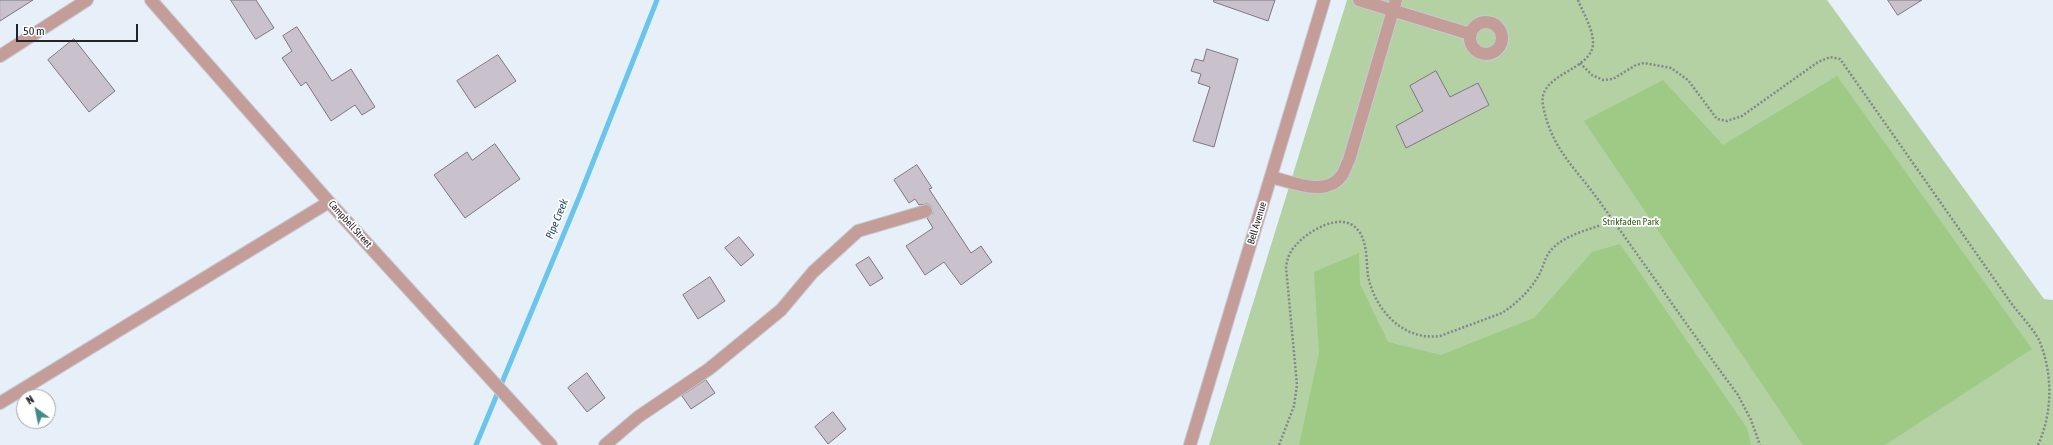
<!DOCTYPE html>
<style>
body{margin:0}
#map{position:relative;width:2053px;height:445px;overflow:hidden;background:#e7eff9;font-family:"Asap Condensed",sans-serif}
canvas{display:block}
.north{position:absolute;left:16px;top:389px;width:40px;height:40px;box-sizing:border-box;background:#fff;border:1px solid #a7a7a9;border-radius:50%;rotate:327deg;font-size:11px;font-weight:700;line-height:16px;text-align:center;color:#222428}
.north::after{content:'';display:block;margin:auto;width:14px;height:18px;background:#41898e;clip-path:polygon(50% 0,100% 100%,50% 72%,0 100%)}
.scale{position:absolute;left:16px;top:24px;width:122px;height:18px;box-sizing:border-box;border:2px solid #222428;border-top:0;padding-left:5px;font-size:12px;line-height:14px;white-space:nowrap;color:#222428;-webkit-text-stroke:3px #fff;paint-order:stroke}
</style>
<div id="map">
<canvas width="2053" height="445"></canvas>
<div class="north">N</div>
<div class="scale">50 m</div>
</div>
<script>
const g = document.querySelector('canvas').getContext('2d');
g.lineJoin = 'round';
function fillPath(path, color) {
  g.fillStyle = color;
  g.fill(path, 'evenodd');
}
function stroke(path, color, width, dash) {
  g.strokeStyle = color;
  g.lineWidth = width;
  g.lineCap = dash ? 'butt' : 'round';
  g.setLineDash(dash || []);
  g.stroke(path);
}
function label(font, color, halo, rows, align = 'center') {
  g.font = font + ' "Asap Condensed",sans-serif';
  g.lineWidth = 3.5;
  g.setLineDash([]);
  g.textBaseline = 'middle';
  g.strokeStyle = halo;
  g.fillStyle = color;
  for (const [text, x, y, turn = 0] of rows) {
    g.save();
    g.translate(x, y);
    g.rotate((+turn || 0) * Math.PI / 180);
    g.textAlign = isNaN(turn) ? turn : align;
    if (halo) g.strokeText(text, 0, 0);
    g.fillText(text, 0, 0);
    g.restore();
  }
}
fillPath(new Path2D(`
 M1347,0h480l217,299 9,1v145h-844z`), '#b4d1a4');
fillPath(new Path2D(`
 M1837,76l195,273 -147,96h-82l-219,-324 79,-41 60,65z
 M1620,244l127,184 4,17h-452l20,-92 -5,-81 45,-19 1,31 28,58 53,13 93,-37 58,-66z`), '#9eca85');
stroke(new Path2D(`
 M476,445l104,-250 77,-195`), '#69c5ec', 5);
const building = new Path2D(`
 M0,0h33l-33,21z
 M231,0h25l18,28 -18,11z
 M1214,0h61l-7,21 -54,-19z
 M1888,0h34l-24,15z
 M297,27l35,54 19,-12 24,38 -13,8 -7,-10 -24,16 -25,-39 -5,4 -19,-28 10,-7 -9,-15z
 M74,39l41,52 -26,21 -41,-52z
 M1207,49l31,10 -24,88 -21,-6 17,-54 -12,-4 3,-9 -10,-3 4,-12 8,2z
 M498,55l18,26 -41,27 -18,-27z
 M1436,71l14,26 28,-14 11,22 -83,43 -10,-22 27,-15 -13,-25z
 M495,144l25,35 -55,39 -31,-43 33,-23 5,8z
 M917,165l15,23 -3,1 42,64 10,-7 11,16 -31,23 -17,-23 -19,13 -19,-29 27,-18 -6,-10 6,-5 -2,-7 -4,-2 -8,1 -4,-6 -6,4 -15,-23z
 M739,237l15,18 -13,11 -16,-18z
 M869,257l14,21 -13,8 -14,-21z
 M710,277l15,24 -27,18 -15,-24z
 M587,373l18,25 -18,14 -19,-24z
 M706,380l9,13 -24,16 -9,-13z
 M833,412l13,17 -18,15 -13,-17z`);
fillPath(building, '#c9c1cb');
stroke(building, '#7f7780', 1);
const minor = new Path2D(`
 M151,0l178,202 222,243
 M1359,0l111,34
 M1470 38a16 16 0 1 1 32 0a16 16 0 1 1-32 0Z
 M0,56l87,-56
 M1271,177c21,5 55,21 71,-2 3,-4 4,-10 7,-15l47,-160
 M0,403l329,-201
 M605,445l33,-28 71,-48 72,-59 32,-38 45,-41 68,-20
 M1190,445l134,-445`);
stroke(minor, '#c4cad3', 14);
stroke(new Path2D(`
 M1578,0c5,13 15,28 15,43 0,28 -56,30 -50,62 8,45 35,65 59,100 46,64 90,128 136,190l13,25 9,25
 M1580,63l12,12 11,5 10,-1 23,-14 8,-2 27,5 17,12 29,39 10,2 15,-5 76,-54 12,-5 10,2 171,244c9,12 21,24 28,37 14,33 14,72 -1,105
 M1279,445l15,-39 3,-21 -11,-118c1,-8 4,-16 10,-22 12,-14 45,-34 61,-16 11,12 9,32 11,47 7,34 35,65 72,60l62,-23c15,-10 29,-23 38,-40 4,-9 6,-19 14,-26 15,-14 41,-19 59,-26`), '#82878e', 2.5, [2, 2]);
stroke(minor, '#c49d99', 12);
label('10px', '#335a15', '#fff', [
 ["Strikfaden Park",1631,222]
]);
label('10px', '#222428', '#fff', [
 ["Bell Avenue",1257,223,-73],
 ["Campbell Street",350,224,48]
]);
label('italic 11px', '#244c5e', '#fff', [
 ["Pipe Creek",557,219,-68]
]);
</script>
